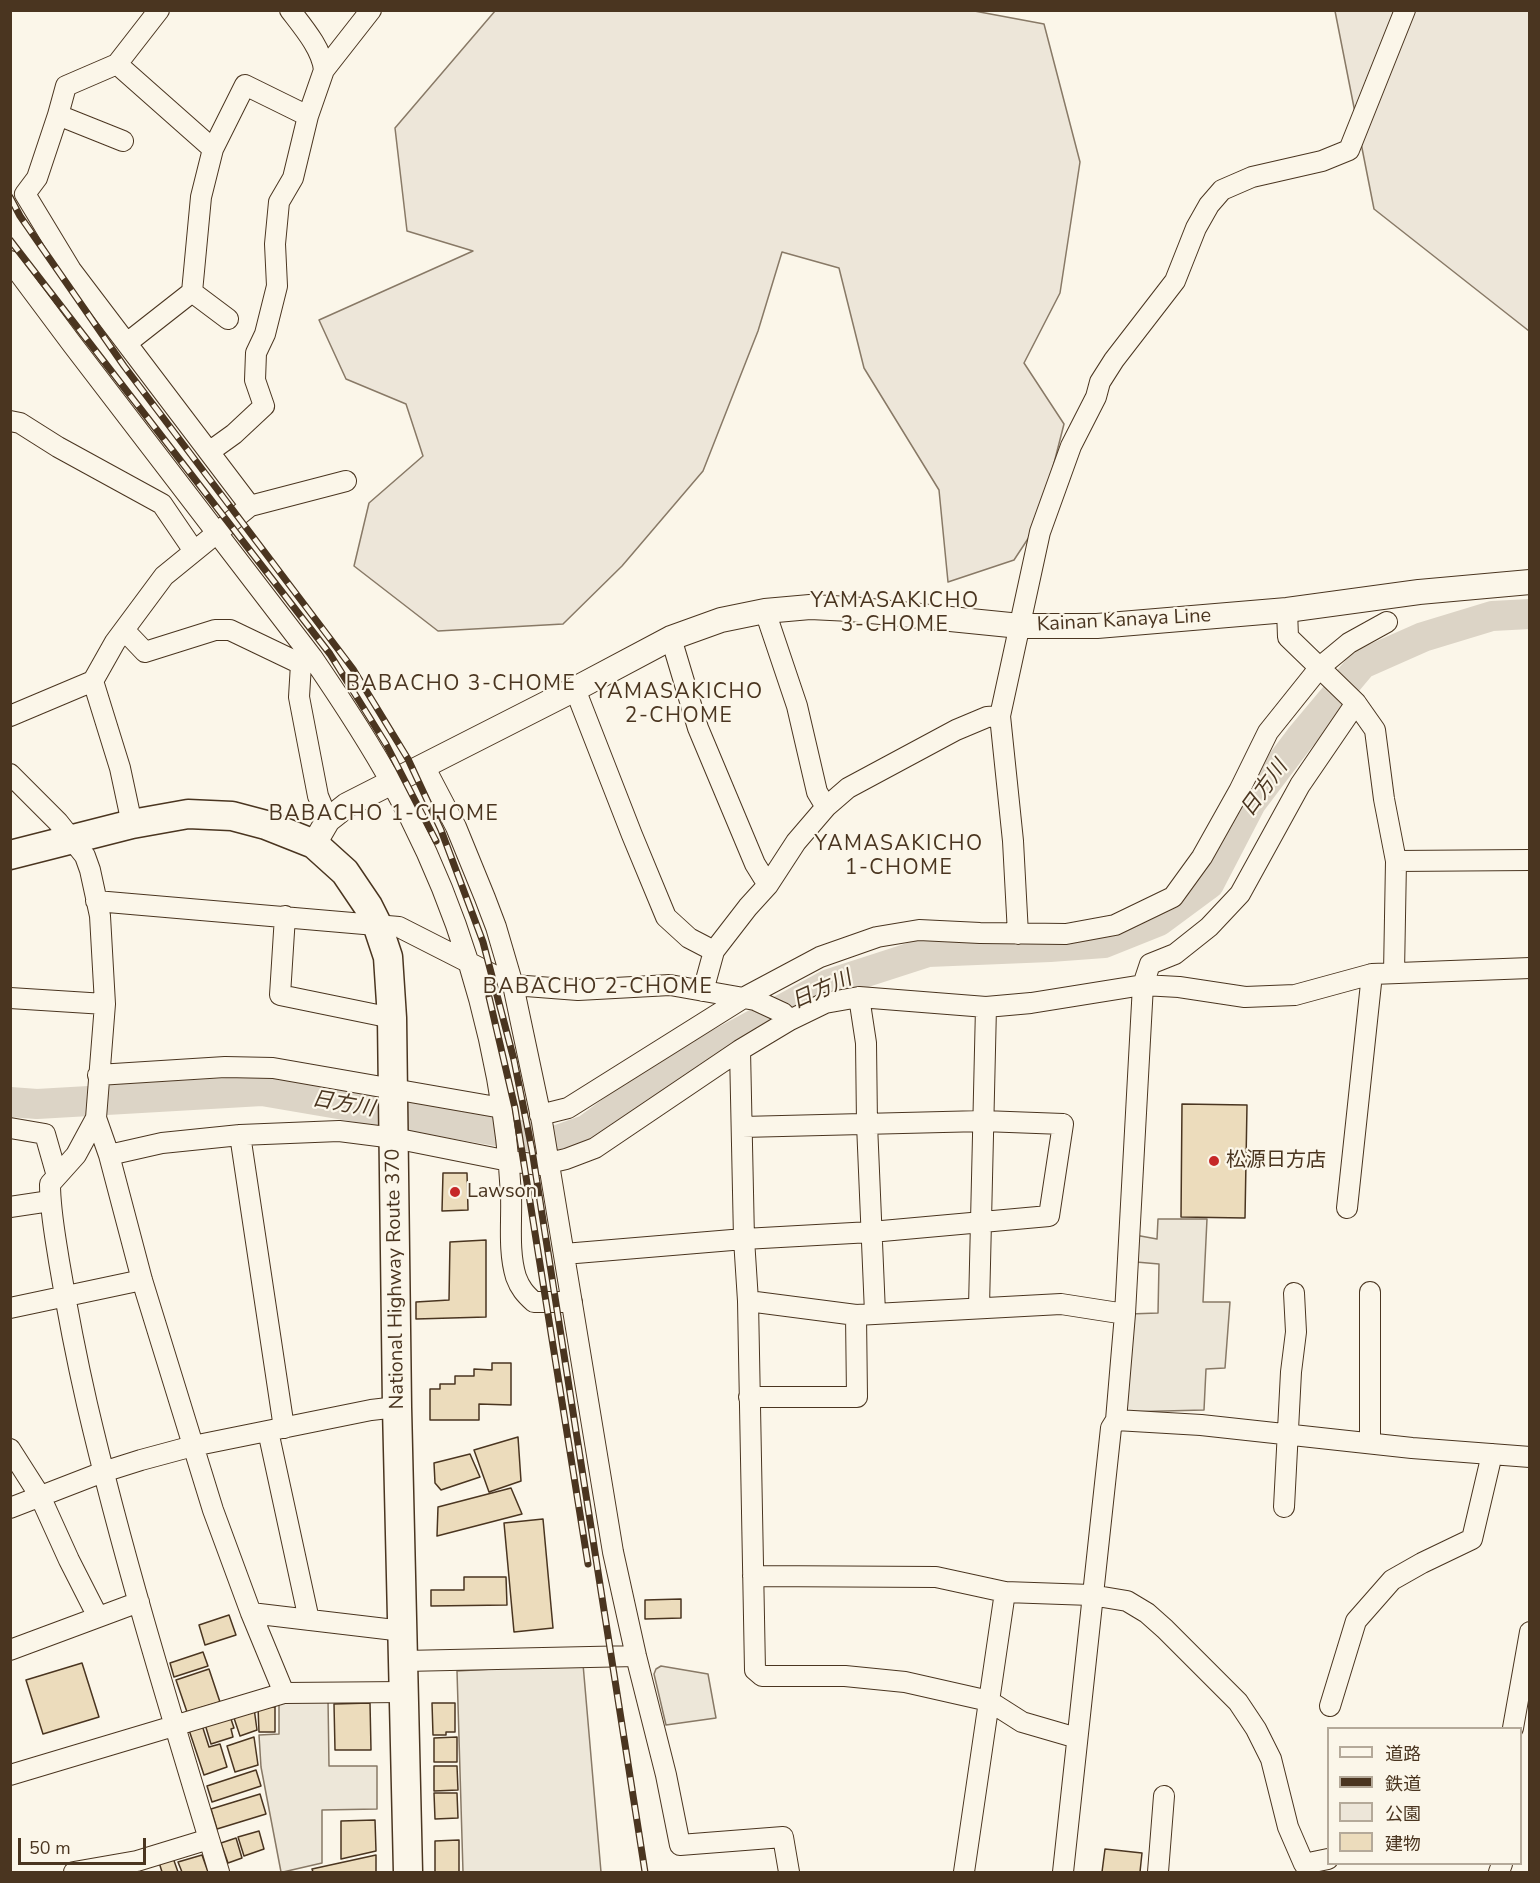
<!DOCTYPE html>
<meta charset="utf-8">
<style>
body{margin:0}
#map{position:relative;width:1540px;height:1883px;overflow:hidden;background:#fbf6e9;font-family:"Nunito Sans","Noto Sans JP",sans-serif}
canvas{display:block}
.frame{position:absolute;inset:0;border:12px solid #4a3520;pointer-events:none}
.legend{position:absolute;left:1327px;top:1727px;width:195px;height:138px;box-sizing:border-box;background:#fbf6e9;border:2px solid #b4a999;margin:0;padding:8px 10px;list-style:none;font-size:18px;color:#4a3520}
.legend li{display:flex;align-items:center;gap:12px;height:30px}
.legend b{width:30px;border:2px solid #b4a999}
.scale{position:absolute;left:18px;top:1838px;width:128px;height:27px;box-sizing:border-box;border:3px solid #4a3520;border-top:0;padding-left:8px;font-size:18px;line-height:21px;white-space:nowrap;color:#4a3520;-webkit-text-stroke:4px #fbf6e9;paint-order:stroke}
</style>
<div id="map">
<canvas width="1540" height="1883"></canvas>
<div class="frame"></div>
<ul class="legend">
<li><b style="height:8px;background:#fbf6e9"></b>道路</li>
<li><b style="height:8px;background:#4a3520"></b>鉄道</li>
<li><b style="height:16px;background:#ede6d9"></b>公園</li>
<li><b style="height:16px;background:#ecdcbc"></b>建物</li>
</ul>
<div class="scale">50 m</div>
</div>
<script>
const g = document.querySelector('canvas').getContext('2d');
g.lineJoin = 'round';
function fillPath(path, color) {
  g.fillStyle = color;
  g.fill(path, 'evenodd');
}
function stroke(path, color, width, dash) {
  g.strokeStyle = color;
  g.lineWidth = width;
  g.lineCap = dash ? 'butt' : 'round';
  g.setLineDash(dash || []);
  g.stroke(path);
}
function label(font, color, halo, rows, align = 'center') {
  g.font = font + ' "Nunito Sans","Noto Sans JP",sans-serif';
  g.lineWidth = 4.5;
  g.setLineDash([]);
  g.textBaseline = 'middle';
  g.strokeStyle = halo;
  g.fillStyle = color;
  for (const [text, x, y, turn = 0] of rows) {
    g.save();
    g.translate(x, y);
    g.rotate((+turn || 0) * Math.PI / 180);
    g.textAlign = isNaN(turn) ? turn : align;
    if (halo) g.strokeText(text, 0, 0);
    g.fillText(text, 0, 0);
    g.restore();
  }
}
const green = new Path2D(`
 M969,10l75,14 36,138 -20,131 -36,70 40,61 -25,98 -25,38 -66,22 -9,-92 -75,-122 -25,-100 -57,-16 -24,79 -55,140 -81,95 -59,58 -125,7 -84,-65 15,-63 54,-47 -17,-52 -60,-25 -27,-59 154,-69 -66,-20 -12,-103 100,-117z
 M1335,11h194v320l-155,-122z`);
fillPath(green, '#ede6d9');
stroke(green, '#887966', 1.5);
const parking = new Path2D(`
 M1158,1219h49l-4,83h27l-5,66 -19,1 -2,41 -80,2 5,-98 29,-1 1,-49 -23,-2 -1,-27 22,4z
 M583,1664l18,208h-138l-6,-201z
 M661,1666l47,8 8,44 -50,7 -12,-51 2,-5z
 M279,1699h49l1,67h48v43l-55,1v53l-39,9h-2l-20,-105 -2,-32 20,-1z`);
fillPath(parking, '#ede7d9');
stroke(parking, '#887966', 1.5);
stroke(new Path2D(`
 M10,1102l27,2 225,-13 293,50 31,-11 72,-53 171,-93 99,-32 122,-5 54,-4 55,-22 50,-37 42,-81 49,-65 62,-74 61,-27 69,-21 38,-2`), '#dcd4c6', 30);
const building = new Path2D(`
 M1182,1104l65,1 -2,113 -64,-1z
 M443,1173h24l1,37 -26,1z
 M486,1240v77l-70,2v-17l33,-2 1,-58z
 M492,1363h19v42l-32,-1v16h-49v-31h10v-5h15v-8h19v-7l18,1z
 M518,1437l3,44 -32,11 -15,-42z
 M470,1454l10,23 -39,13 -6,-7 -1,-20z
 M511,1488l11,26 -85,22 1,-29z
 M543,1519l10,109 -39,4 -10,-109z
 M464,1577h42l1,28 -76,1v-16h33z
 M681,1599v19l-36,1v-19z
 M229,1615l7,20 -31,10 -6,-20z
 M203,1652l5,14 -34,11 -4,-14z
 M82,1663l17,54 -56,17 -17,-54z
 M209,1669l11,33 -33,10 -11,-32z
 M370,1703l1,47h-36l-1,-46z
 M432,1703h23v29h-9v3h-13z
 M258,1707h17v25h-16z
 M254,1708l3,22 -17,6 -7,-21z
 M229,1713l5,15 -3,1 2,8 -22,7 -7,-23z
 M201,1722l8,25 11,-3 7,23 -23,8 -15,-45z
 M254,1737l4,28 -23,7 -8,-26z
 M457,1737v25h-23v-24z
 M434,1766h23l1,24 -24,1z
 M256,1770l5,16 -49,16 -5,-16z
 M434,1793h23l1,25 -23,1z
 M260,1794l6,20 -49,15 -6,-20z
 M375,1820l1,31 -35,8v-38z
 M259,1831l5,18 -20,7 -6,-19z
 M236,1838l6,20 -14,5 -7,-20z
 M459,1840v32h-24v-31z
 M1105,1849l37,4 -2,19h-38z
 M172,1855l6,17h-16l-4,-13z
 M202,1855l6,17h-26l-4,-10z
 M376,1855v17h-63l-1,-3z`);
fillPath(building, '#ecdcbc');
stroke(building, '#4a3520', 1.5);
const minor = new Path2D(`
 M290,10c13,17 32,39 34,60
 M117,64l96,85 -12,48 -9,95 -65,51
 M58,115l-21,63 -12,16 46,76 179,236
 M308,116l16,-46 47,-60
 M123,141l-65,-26 8,-29 51,-22 42,-54
 M10,261l62,83 240,313c28,41 56,83 80,127 51,91 86,192 105,294 7,39 12,78 14,117 1,26 -3,56 5,82 4,11 9,17 18,25h38
 M192,292l36,27
 M10,421l10,2 38,24 104,57 32,47
 M209,452l25,-18 30,-28 -9,-26 1,-27 9,-19 12,-48 -2,-42 4,-42 14,-24 15,-62 -63,-31 -32,64
 M1287,610l1,27 68,66 19,27 9,69 12,62
 M765,611l32,95 20,86 9,15
 M124,630l21,22 70,-22h15l71,34
 M671,638l27,90 57,136 13,21
 M301,664l-2,33 19,99 10,24
 M93,681l27,87 12,56
 M575,689l57,146 34,82 23,21 25,13
 M10,716l83,-35 22,-39 49,-66 86,-70 96,-25
 M424,766l32,61 29,71 11,29 17,58 29,137 71,430 23,104 30,119 14,70 103,-8 6,35
 M10,774l48,48 27,34 5,14 10,46 5,88 -9,114 13,37 33,125 71,230 38,103 33,80 120,-1
 M96,901l303,26 114,58 65,5 92,-5 85,15 28,13 7,7
 M285,916l-5,79 112,23
 M1018,934l-5,-93 -13,-125 40,-184 31,-86 25,-49 4,-15 14,-22 61,-79 21,-53 13,-23 13,-15 30,-13 70,-16 27,-11 56,-140
 M1394,973l2,-112 134,-1
 M703,991l11,-40 34,-44 20,-22 28,-43 30,-35 22,-19 108,-58 31,-13 13,-1
 M859,997l7,46 1,81 8,189
 M10,998l95,6
 M98,1075l127,-8 48,1 229,40
 M540,1115l28,-7 177,-111 75,-40 57,-20 42,-7 61,3 86,1 49,-9 58,-28 29,-40 37,-66 29,-59 52,-65 29,-24 38,-21
 M96,1118l-20,37 -26,29c0,26 5,51 9,77 8,48 17,95 28,143 37,158 85,313 132,468
 M10,1128l35,6 12,42
 M240,1135l44,293
 M109,1155l53,-12 78,-8 99,-4 55,7 115,23 31,4 26,-6 29,-11 145,-98
 M10,1207l40,-6
 M1347,1208l25,-234
 M564,1254l180,-15 127,-7 178,-16 14,-92 -80,-3 -241,6
 M748,1301l108,14 205,-11 64,10
 M979,1307l7,-300
 M10,1308l132,-28
 M749,1397h108l-1,-82
 M1116,1420l85,5 211,23 118,9
 M268,1431l41,189
 M1370,1443v-151
 M10,1449l30,47 29,64 29,57
 M1284,1507l7,-135 5,-40 -2,-39
 M10,1508l93,-36 38,-12 52,-14 178,-36 26,-3
 M753,1576l183,1 69,15 86,3 36,6 20,12 18,16 73,73 18,27 15,30 17,68 16,37 24,-5
 M251,1613l152,18
 M10,1650l129,-48
 M404,1661l232,-5
 M1330,1706l26,-85 36,-41 30,-17 50,-24 20,-85
 M1513,1728l17,-96
 M1077,1738l-55,-16 -33,-21 -84,-19 -60,-6h-83l-7,-6 -7,-369 -4,-62 -4,-189 50,-30 35,-17 34,-6 127,10 45,-4 112,-18 36,2 66,10 50,-2 77,-21 158,-6
 M10,1775l274,-82
 M74,1872l63,-11 72,-22
 M964,1872l41,-280
 M1063,1872l48,-444 5,-8 9,-106 18,-329 7,-21 25,-10 34,-27 31,-33 60,-109 56,-82
 M1158,1872l6,-76
 M1499,1872l3,-8`);
const major = new Path2D(`
 M314,844l14,-24 19,-15 228,-116 96,-51 50,-18 44,-9 45,-4 41,2 169,17h77l190,-16 132,-18 111,-10`);
const highway = new Path2D(`
 M10,855l122,-31 56,-10 44,2 34,9 48,19 31,28 23,34 9,18 11,33 4,61 5,389 11,465`);
stroke(minor, '#4a3520', 22);
stroke(major, '#4a3520', 26);
stroke(highway, '#4a3520', 31);
stroke(minor, '#fbf6e9', 20);
stroke(major, '#fbf6e9', 24);
stroke(highway, '#fbf6e9', 28);
const rail = new Path2D(`
 M10,197l10,19 104,150 229,303 55,90 33,71 42,112 31,118 18,90 113,722
 M10,240l320,414 56,90 50,97
 M489,997l26,111 73,456`);
stroke(rail, '#4a3520', 7);
stroke(rail, '#fbf6e9', 4.5, [14]);
for (const [x, y, r, color] of [
 [1214,1161,6,"#c62828"],
 [455,1192,6,"#c62828"]
]) {
  const dot = new Path2D();
  dot.arc(x, y, r, 0, 2 * Math.PI);
  g.fillStyle = color;
  g.fill(dot);
  stroke(dot, '#fbf6e9', 2);
}
label('20px', '#4a3520', '#fbf6e9', [
 ["Kainan Kanaya Line",1124,621,-3],
 ["National Highway Route 370",396,1279,-91]
]);
label('20px', '#4a3520', '#fbf6e9', [
 ["松源日方店",1226,1161],
 ["Lawson",467,1192]
], 'left');
g.letterSpacing = '1.5px';
label('21px', '#4a3520', '#fbf6e9', [
 ["YAMASAKICHO",895,602],
 ["3-CHOME",895,626],
 ["BABACHO 3-CHOME",461,685],
 ["YAMASAKICHO",679,693],
 ["2-CHOME",679,717],
 ["BABACHO 1-CHOME",384,815],
 ["YAMASAKICHO",899,845],
 ["1-CHOME",899,869],
 ["BABACHO 2-CHOME",598,988]
]);
g.letterSpacing = '0px';
label('italic 21px', '#4a3520', '#fbf6e9', [
 ["日方川",1265,789,-54],
 ["日方川",822,991,-24],
 ["日方川",343,1105,10]
]);
</script>
